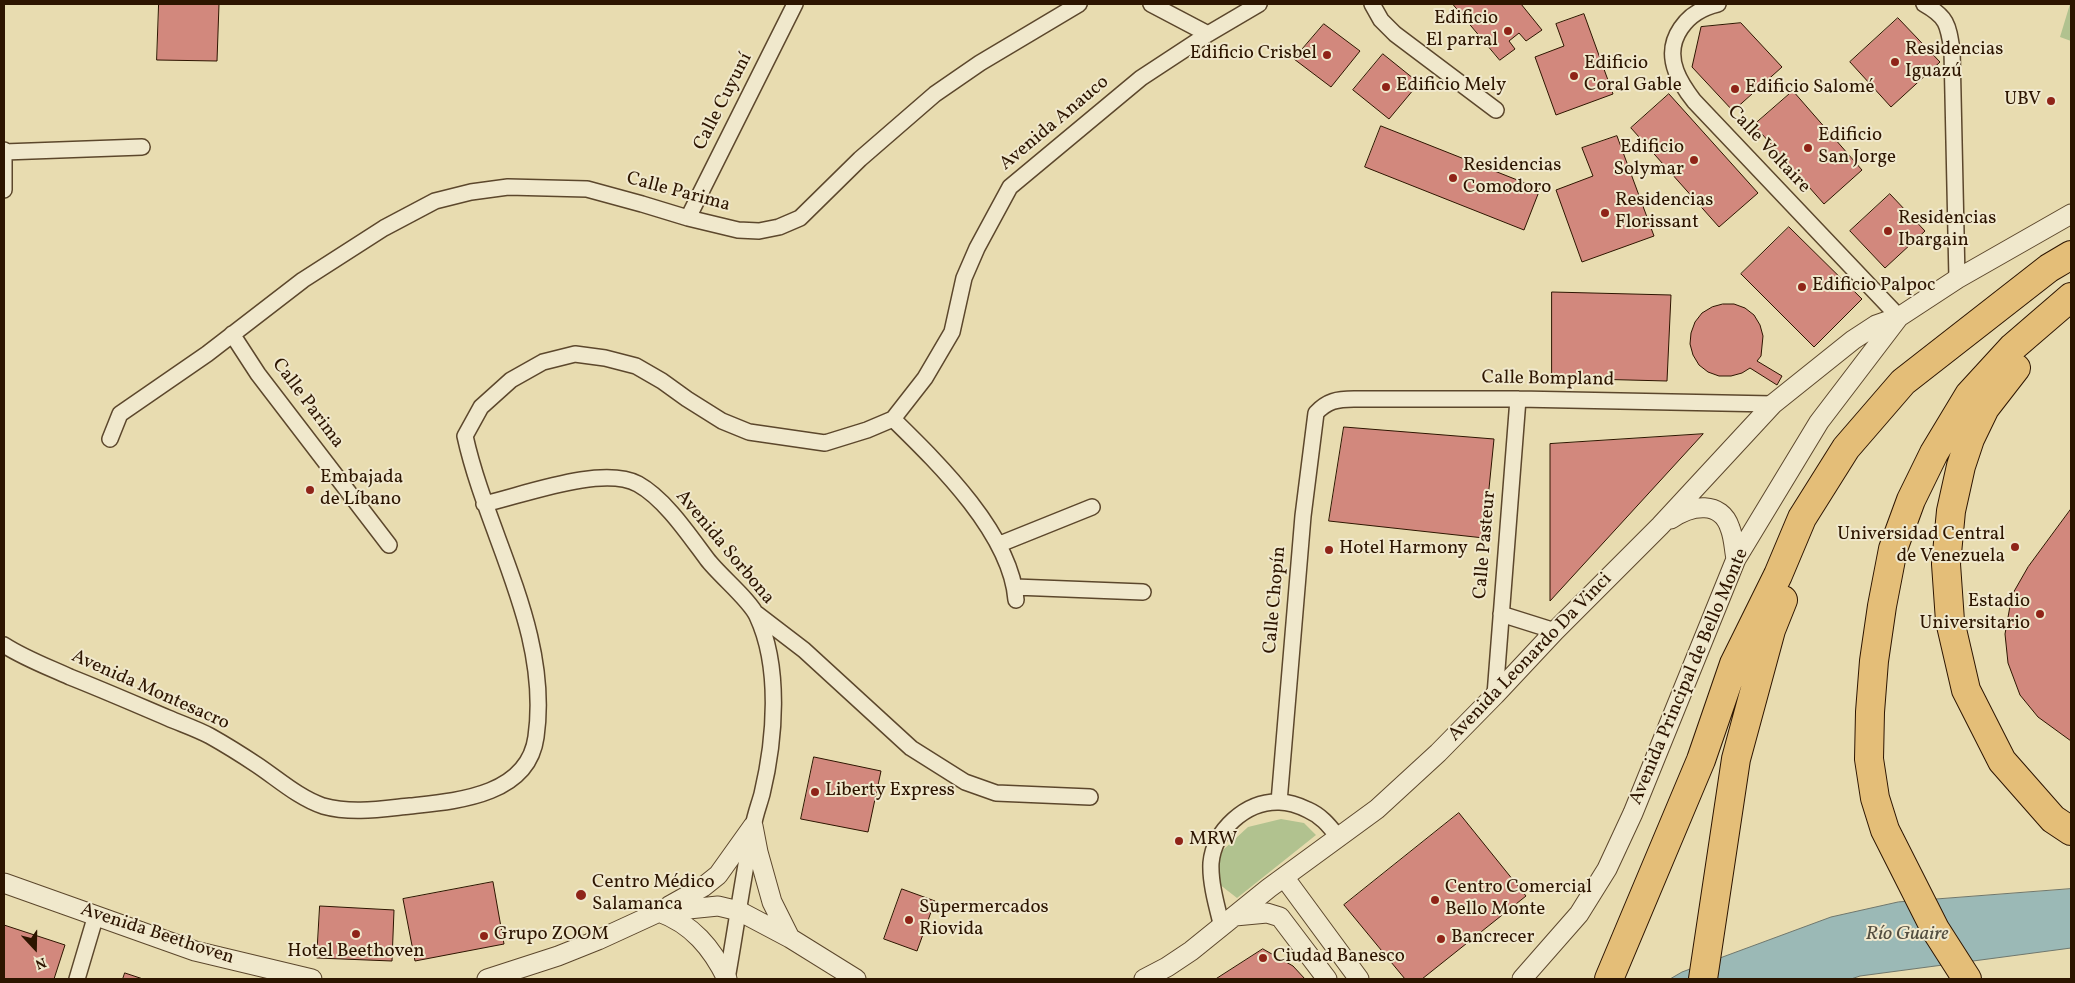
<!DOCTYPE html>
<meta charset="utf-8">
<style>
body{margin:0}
#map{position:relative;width:2075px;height:983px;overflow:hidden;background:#e8dcb0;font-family:Vollkorn,serif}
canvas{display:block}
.frame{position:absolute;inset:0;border:5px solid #2d1500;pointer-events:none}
.north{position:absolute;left:10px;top:923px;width:50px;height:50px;-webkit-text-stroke:4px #f0e8cc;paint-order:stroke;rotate:159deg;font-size:14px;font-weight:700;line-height:20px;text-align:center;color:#2d1500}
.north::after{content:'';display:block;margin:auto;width:18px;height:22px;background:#2d1500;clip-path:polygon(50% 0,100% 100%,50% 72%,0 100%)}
</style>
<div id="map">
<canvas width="2075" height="983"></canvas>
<div class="frame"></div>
<div class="north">N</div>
</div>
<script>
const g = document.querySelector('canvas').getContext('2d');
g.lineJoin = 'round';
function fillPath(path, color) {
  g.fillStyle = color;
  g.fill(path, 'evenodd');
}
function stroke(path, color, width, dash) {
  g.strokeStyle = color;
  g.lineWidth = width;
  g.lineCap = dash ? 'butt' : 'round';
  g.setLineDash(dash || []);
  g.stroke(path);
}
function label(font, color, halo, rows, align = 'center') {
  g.font = font + ' Vollkorn,serif';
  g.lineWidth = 4;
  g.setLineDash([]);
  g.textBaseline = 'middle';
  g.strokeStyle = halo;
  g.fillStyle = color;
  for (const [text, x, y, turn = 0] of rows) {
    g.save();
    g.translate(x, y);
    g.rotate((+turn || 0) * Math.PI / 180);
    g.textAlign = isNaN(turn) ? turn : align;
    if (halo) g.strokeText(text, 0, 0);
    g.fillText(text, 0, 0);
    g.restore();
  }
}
fillPath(new Path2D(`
 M2070,4h1v37l-11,-4z
 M1281,819l23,4 12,12 -79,63 -18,-14 -2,-20 6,-14 25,-23z`), '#b1c28f');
const water = new Path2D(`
 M2071,889v59l-211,28 -9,3h-181l12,-7 149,-55 67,-15z`);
fillPath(water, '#9bb9b6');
stroke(water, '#6f776d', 1);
const building = new Path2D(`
 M159,4h60l-2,57 -60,-1z
 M1453,4h68l21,26 -16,11 -7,-8 -10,8 6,8 -15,11z
 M1584,14l29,80 -57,21 -21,-58 29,-11 -8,-22z
 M1898,18l42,44 -49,45 -41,-45z
 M1741,23l41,44 -49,44 -41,-44 9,-40z
 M1324,24l36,27 -29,36 -37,-28z
 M1383,54l36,29 -30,36 -36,-29z
 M1793,91l69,79 -38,34 -70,-79z
 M1669,94l89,99 -39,34 -88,-99z
 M1381,126l159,63 -16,41 -159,-63z
 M1617,136l37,100 -72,26 -26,-72 37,-14 -11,-28z
 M1890,194l35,37 -40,37 -35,-37z
 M1789,227l73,72 -48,48 -73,-73z
 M1552,292l119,3 -4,86 -115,-3z
 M1723,304h11l11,4 9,7 6,10 3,11 -2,20 -4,5 25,15 -5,9 -27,-17 -8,5 -11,3h-12l-11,-4 -9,-7 -6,-10 -3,-11 1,-11 4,-11 7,-9 10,-6z
 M1344,427l150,12 -10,99 -155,-17z
 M1703,434l-153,167v-157z
 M2071,509v232l-33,-24 -18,-22 -12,-32 -3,-29 7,-39 16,-28z
 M814,757l67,14 -13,61 -67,-13z
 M1459,813l67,83 -104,83h-17l-61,-74z
 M493,882l11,62 -89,17 -12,-62z
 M902,889l33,12 -18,50 -33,-12z
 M320,906l74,4 -2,51 -75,-3z
 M4,925l61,20 -11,34h-50z
 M1263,949l30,17 12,13h-89z
 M125,973l18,6h-20z`);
fillPath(building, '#d2887d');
stroke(building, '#2d1500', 1);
const minor = new Path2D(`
 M1151,4l57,30
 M1372,4l9,16 14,14 101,76
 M1718,4c-31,7 -54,35 -42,67 4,11 11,21 18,30l205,216
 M1924,4c23,13 24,20 28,46l5,229
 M4,150v40
 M4,152l138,-5
 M688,218l107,-214
 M232,334l26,40 131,171
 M893,419c46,45 118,115 123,181
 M110,439l10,-25 87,-60 96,-74 81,-52 51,-27 36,-9 37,-5 79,2 55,15 46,14 50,12 21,1 20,-4 21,-9 60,-59 75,-65 45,-31 99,-59
 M484,504c40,-9 118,-39 154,-20 27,15 51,51 69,75 12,16 43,41 50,57 24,51 18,124 5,178 -3,11 -7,21 -9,33 -10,50 -17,101 -26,152
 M1000,544l92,-37
 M1015,587l128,5
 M757,614l47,36 107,98 54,34 31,11 94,4
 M1501,614l54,17
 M4,645c20,13 44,22 66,32 33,13 65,27 98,41 14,6 29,11 42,18 16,9 32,19 47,29 21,14 42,33 66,41 29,8 58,3 87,0 46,-5 118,-10 126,-69 15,-106 -49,-201 -71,-301l16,-29 30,-27 32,-18 32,-8 30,4 31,8 26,15 25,18 35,22 27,11 76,11 42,-13 26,-11 32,-41 27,-46 12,-54 13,-30 33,-61 131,-109 67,-44 51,-30
 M1495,695l23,-296
 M1279,802l24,-286 13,-103c11,-12 21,-14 38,-14h164l255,5
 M1222,927c-5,-20 -12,-44 -11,-64 3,-33 35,-62 68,-61 9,0 21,4 29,8 14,6 22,17 31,28
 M77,979l19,-64`);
const tertiary = new Path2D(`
 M1671,519c20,-14 50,-19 59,9 4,10 4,21 6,31
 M753,826l5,26 14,50 18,36
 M1284,877l75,102
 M4,883l191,68 117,28
 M669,906l34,-19 15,-12 35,-49
 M659,912c33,12 53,36 68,67
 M1235,916l32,-3 13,4 47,62
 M487,979l71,-23 40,-16 61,-28 59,-6 21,5 51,27 66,41
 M1144,979l23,-12 24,-16 78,-63 108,-79 61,-56 57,-58 60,-64 105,-105 113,-122 80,-64 23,-15 23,-8
 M1522,979l57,-65 28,-45 26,-56 103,-254 83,-137 80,-105 58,-38 114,-65`);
const motorway = new Path2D(`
 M2016,368l-31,40 -15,31 -9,27 -10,45 -5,53 4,57 16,69 36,71 51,58 18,12
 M1609,979l92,-219 33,-96 44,-89 24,-57 44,-70 57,-66 146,-114 22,-13
 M1703,979l33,-220 35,-129 12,-30
 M1967,979l-32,-50 -50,-99 -10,-32 -6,-39 1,-47 4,-51 8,-55 11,-57 18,-49 23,-47 35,-58 44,-48 58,-50`);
stroke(minor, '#5c472c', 18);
stroke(tertiary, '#5c472c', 21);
stroke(motorway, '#2d1500', 30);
stroke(minor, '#f0e8cc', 15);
stroke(tertiary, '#f0e8cc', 19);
stroke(motorway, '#e4be78', 28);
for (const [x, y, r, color] of [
 [1508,31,5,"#8f2418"],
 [1327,55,5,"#8f2418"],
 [1895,62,5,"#8f2418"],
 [1574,76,5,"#8f2418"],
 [1386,87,5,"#8f2418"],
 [1735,89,5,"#8f2418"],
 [2051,101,5,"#8f2418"],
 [1808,148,5,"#8f2418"],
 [1694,160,5,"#8f2418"],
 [1453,178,5,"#8f2418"],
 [1605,213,5,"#8f2418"],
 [1888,231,5,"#8f2418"],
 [1802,287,5,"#8f2418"],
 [310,490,5,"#8f2418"],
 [2015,547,5,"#8f2418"],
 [1329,550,5,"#8f2418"],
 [2040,614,5,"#8f2418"],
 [815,792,5,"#8f2418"],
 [1179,841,5,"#8f2418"],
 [581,895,6,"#8f2418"],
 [1435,900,5,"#8f2418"],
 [909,920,5,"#8f2418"],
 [356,934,5,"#8f2418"],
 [484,936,5,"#8f2418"],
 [1441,939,5,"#8f2418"],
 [1263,958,5,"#8f2418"]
]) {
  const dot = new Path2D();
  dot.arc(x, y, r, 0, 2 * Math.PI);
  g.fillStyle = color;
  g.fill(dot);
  stroke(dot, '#f0e8cc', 2);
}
label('19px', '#2d1500', '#f0e8cc', [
 ["Edificio",1498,20,"right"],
 ["El parral",1498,42,"right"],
 ["Residencias",1905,51],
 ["Iguazú",1905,73],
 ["Edificio Crisbel",1317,55,"right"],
 ["Edificio",1584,65],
 ["Coral Gable",1584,87],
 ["Edificio Mely",1396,87],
 ["Edificio Salomé",1745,89],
 ["UBV",2041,101,"right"],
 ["Edificio",1818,137],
 ["San Jorge",1818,159],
 ["Edificio",1684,149,"right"],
 ["Solymar",1684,171,"right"],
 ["Residencias",1463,167],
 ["Comodoro",1463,189],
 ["Residencias",1615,202],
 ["Florissant",1615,224],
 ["Residencias",1898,220],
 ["Ibargain",1898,242],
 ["Edificio Palpoc",1812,287],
 ["Embajada",320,479],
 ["de Líbano",320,501],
 ["Universidad Central",2005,536,"right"],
 ["de Venezuela",2005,558,"right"],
 ["Hotel Harmony",1339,550],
 ["Estadio",2030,603,"right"],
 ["Universitario",2030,625,"right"],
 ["Liberty Express",825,792],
 ["MRW",1189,841],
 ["Centro Médico",592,884],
 ["Salamanca",592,906],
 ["Centro Comercial",1445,889],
 ["Bello Monte",1445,911],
 ["Supermercados",919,909],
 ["Riovida",919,931],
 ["Grupo ZOOM",494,936],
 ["Bancrecer",1451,939],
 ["Hotel Beethoven",356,953,"center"],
 ["Ciudad Banesco",1273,958]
], 'left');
label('19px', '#2d1500', '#f0e8cc', [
 ["Calle Cuyuní",724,102,-63],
 ["Avenida Anauco",1055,124,-40],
 ["Calle Voltaire",1768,150,47],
 ["Calle Parima",678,193,15],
 ["Calle Bompland",1548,380,1],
 ["Calle Parima",307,404,53],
 ["Calle Pasteur",1486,545,-85],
 ["Avenida Sorbona",724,548,50],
 ["Calle Chopín",1276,600,-85],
 ["Avenida Leonardo Da Vinci",1531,658,-46],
 ["Avenida Principal de Bello Monte",1690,677,-67],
 ["Avenida Montesacro",150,691,24],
 ["Avenida Beethoven",157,935,18]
]);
label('italic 20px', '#544e40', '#f0e8cc', [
 ["Río Guaire",1907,935]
]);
</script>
